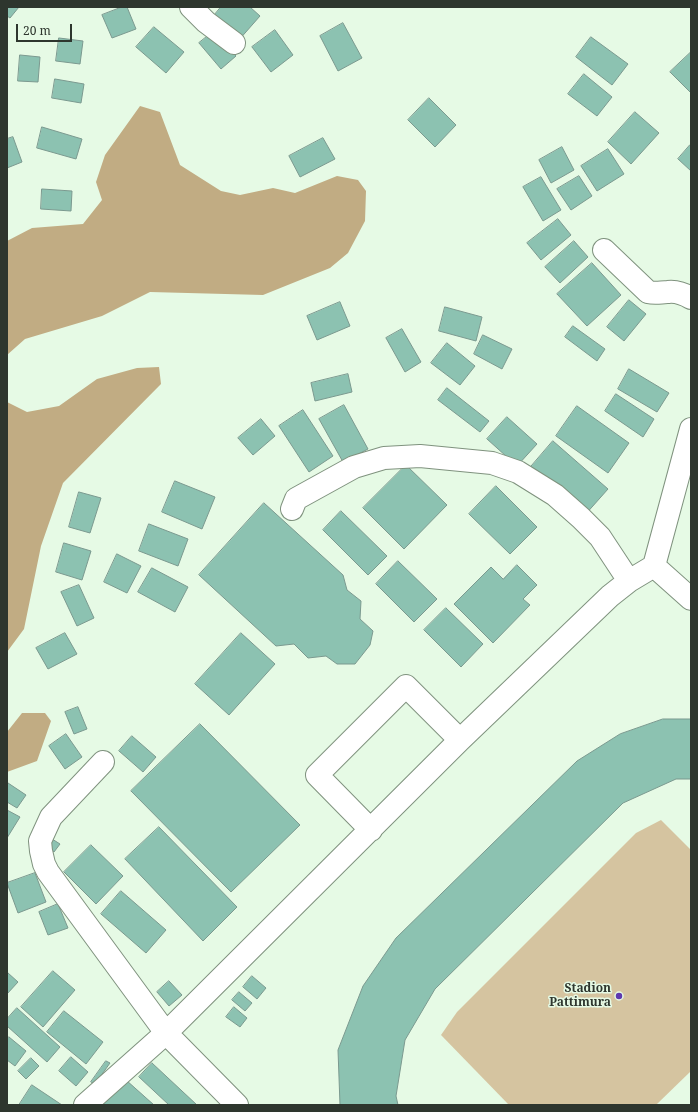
<!DOCTYPE html>
<style>
body{margin:0}
#map{position:relative;width:698px;height:1112px;overflow:hidden;background:#e6fae5;font-family:"Noto Serif",serif}
canvas{display:block}
.frame{position:absolute;inset:0;border:8px solid #2e362e;pointer-events:none}
.scale{position:absolute;left:16px;top:24px;width:56px;height:18px;box-sizing:border-box;border:2px solid #2e362e;border-top:0;padding-left:5px;font-size:12px;line-height:14px;white-space:nowrap;color:#2e362e;-webkit-text-stroke:3px #e6fae5;paint-order:stroke}
</style>
<div id="map">
<canvas width="698" height="1112"></canvas>
<div class="frame"></div>
<div class="scale">20 m</div>
</div>
<script>
const g = document.querySelector('canvas').getContext('2d');
g.lineJoin = 'round';
function fillPath(path, color) {
  g.fillStyle = color;
  g.fill(path, 'evenodd');
}
function stroke(path, color, width, dash) {
  g.strokeStyle = color;
  g.lineWidth = width;
  g.lineCap = dash ? 'butt' : 'round';
  g.setLineDash(dash || []);
  g.stroke(path);
}
function label(font, color, halo, rows, align = 'center') {
  g.font = font + ' "Noto Serif",serif';
  g.lineWidth = 3;
  g.setLineDash([]);
  g.textBaseline = 'middle';
  g.strokeStyle = halo;
  g.fillStyle = color;
  for (const [text, x, y, turn = 0] of rows) {
    g.save();
    g.translate(x, y);
    g.rotate((+turn || 0) * Math.PI / 180);
    g.textAlign = isNaN(turn) ? turn : align;
    if (halo) g.strokeText(text, 0, 0);
    g.fillText(text, 0, 0);
    g.restore();
  }
}
fillPath(new Path2D(`
 M661,820l30,30v221l-35,34h-147l-68,-70 16,-23 179,-179z`), '#d5c4a0');
fillPath(new Path2D(`
 M140,106l20,6 20,53 41,26 19,4 33,-7 22,5 42,-17 21,4 8,11 -1,30 -17,32 -18,15 -67,27 -113,-3 -48,24 -77,23 -18,16v-114l25,-13 51,-4 19,-24 -6,-18 9,-27z
 M159,367l2,17 -98,99 -22,63 -17,83 -17,23v-250l20,10 32,-6 38,-27 40,-11z
 M22,713h23l6,8 -14,40 -30,11v-40z`), '#c1ac83');
const building = new Path2D(`
 M7,7h12l-9,11 -3,-2z
 M122,7h5l9,22 -24,9 -10,-23z
 M221,7h29l10,9 -22,25 -26,-23z
 M343,23l19,35 -24,13 -18,-35z
 M154,27l30,25 -18,21 -30,-26z
 M275,30l18,25 -22,17 -19,-25z
 M214,31l22,25 -15,13 -22,-26z
 M591,37l37,27 -16,21 -36,-28z
 M59,38l24,3 -3,23 -24,-3z
 M691,52v41l-21,-21z
 M20,55l20,2 -2,25 -20,-1z
 M584,74l28,23 -15,19 -29,-22z
 M55,79l29,5 -3,19 -29,-5z
 M429,98l27,27 -21,22 -27,-27z
 M635,112l24,21 -28,31 -23,-22z
 M42,127l40,12 -6,20 -39,-11z
 M13,137l9,25 -15,6v-29z
 M323,138l12,21 -35,18 -11,-21z
 M690,145h1v26l-13,-12z
 M562,147l12,23 -23,13 -12,-23z
 M608,149l16,25 -27,17 -16,-25z
 M579,176l13,20 -21,14 -14,-21z
 M541,177l20,33 -18,11 -20,-34z
 M42,189l30,2 -1,20 -30,-2z
 M558,219l13,16 -30,25 -14,-17z
 M574,241l14,16 -28,26 -15,-16z
 M592,263l29,32 -34,31 -30,-32z
 M629,300l17,14 -22,27 -17,-14z
 M340,302l10,24 -33,14 -10,-24z
 M445,307l37,10 -6,24 -37,-10z
 M573,326l32,23 -8,12 -32,-24z
 M402,329l19,33 -16,10 -19,-34z
 M483,335l29,14 -10,20 -28,-15z
 M447,343l28,23 -15,19 -29,-22z
 M629,369l40,24 -12,19 -39,-23z
 M348,374l4,18 -37,9 -4,-18z
 M447,388l42,33 -9,11 -42,-32z
 M616,394l38,25 -11,18 -38,-26z
 M344,405l24,44 -25,13 -24,-43z
 M577,406l52,37 -21,30 -52,-37z
 M303,410l30,46 -24,16 -30,-46z
 M507,417l30,27 -20,22 -30,-27z
 M261,419l14,17 -22,19 -15,-17z
 M553,441l55,48 -24,27 -55,-47z
 M406,465l41,40 -43,44 -41,-41z
 M175,481l40,16 -13,32 -40,-17z
 M496,486l41,41 -27,27 -41,-40z
 M79,492l22,6 -11,35 -21,-6z
 M264,503l79,72 4,15 14,11 -1,18 13,12 -3,14 -15,19h-18l-11,-8 -18,2 -14,-14 -18,2 -77,-71z
 M341,511l46,45 -19,19 -45,-45z
 M149,524l39,15 -10,27 -39,-15z
 M64,543l27,8 -9,29 -26,-8z
 M117,554l24,12 -14,27 -23,-11z
 M398,561l39,38 -23,23 -38,-38z
 M517,565l20,20 -14,14 7,6 -37,38 -39,-39 37,-37 12,12z
 M152,568l36,19 -13,25 -37,-20z
 M79,585l15,33 -17,8 -16,-34z
 M446,608l37,36 -22,23 -37,-37z
 M65,633l12,21 -29,15 -12,-21z
 M241,633l34,31 -46,51 -34,-31z
 M78,707l9,22 -13,5 -9,-22z
 M663,719h28v60h-15l-53,24 -188,186 -30,51 -9,56 2,9h-58l-2,-55 25,-64 33,-48 181,-177 43,-27z
 M200,724l100,101 -69,67 -100,-101z
 M66,734l16,23 -17,12 -16,-23z
 M132,736l24,21 -13,15 -24,-21z
 M8,783l18,12 -9,13 -10,-6v-17z
 M7,810l13,7 -13,21z
 M159,827l78,80 -34,34 -78,-82z
 M49,837l11,7 -6,8 -11,-7z
 M91,845l32,31 -27,28 -32,-32z
 M35,873l11,29 -28,11 -11,-30z
 M121,891l45,39 -20,23 -45,-39z
 M58,904l10,24 -20,7 -9,-23z
 M53,971l22,19 -32,37 -22,-20z
 M8,973l10,9 -11,12v-19z
 M252,976l14,12 -9,11 -14,-12z
 M169,981l13,14 -13,11 -12,-14z
 M239,992l13,11 -7,8 -13,-11z
 M234,1007l13,11 -7,9 -14,-10z
 M17,1008l43,39 -13,15 -40,-36v-7z
 M64,1011l39,31 -17,22 -39,-32z
 M9,1037l17,14 -11,15 -8,-6v-21z
 M71,1057l17,15 -12,14 -17,-15z
 M31,1058l8,8 -13,13 -8,-8z
 M106,1061l4,2 -15,21 -4,-2z
 M152,1063l45,42h-28l-30,-28z
 M126,1080l28,25h-52z
 M32,1085l30,20h-43z`);
fillPath(building, '#8cc2b1');
stroke(building, '#7b998f', 1);
const minor = new Path2D(`
 M191,7l15,15 28,21
 M604,250l44,42c8,2 13,0 20,0 8,-1 16,2 23,6
 M292,509l4,-10 58,-32 30,-9 36,-2 72,7 26,9 37,23 26,23 19,19 29,44
 M654,566l37,33
 M103,762l-52,55 -11,24 1,10 3,13 4,8 118,161 71,72
 M371,830l-54,-55 89,-89 54,54
 M85,1105l81,-72 294,-293 150,-144 19,-15 25,-15 37,-137`);
stroke(minor, '#7f927e', 24);
stroke(minor, '#fff', 22);
for (const [x, y, r, color] of [
 [619,996,4,"#5d38b0"]
]) {
  const dot = new Path2D();
  dot.arc(x, y, r, 0, 2 * Math.PI);
  g.fillStyle = color;
  g.fill(dot);
  stroke(dot, '#e6fae5', 1.5);
}
label('bold 12px', '#2e362e', '#e6fae5', [
 ["Stadion",611,989],
 ["Pattimura",611,1003]
], 'right');
</script>
